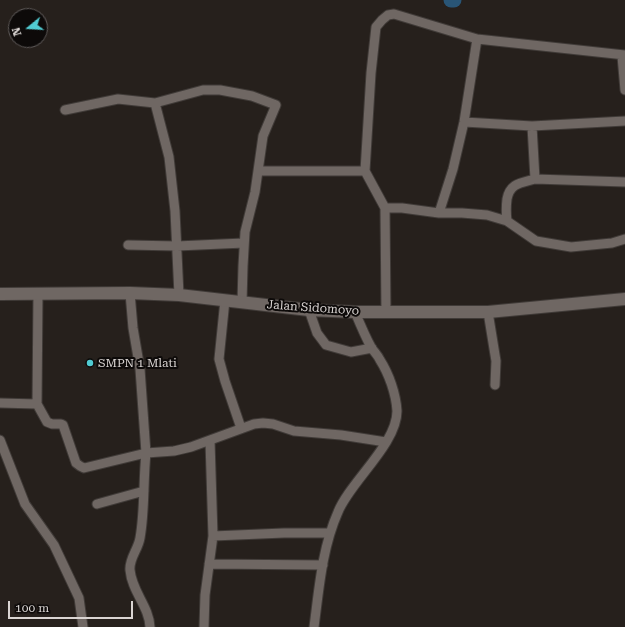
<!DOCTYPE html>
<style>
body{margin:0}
#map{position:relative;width:625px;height:627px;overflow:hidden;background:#26201c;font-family:"Roboto Serif",serif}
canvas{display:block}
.north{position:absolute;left:8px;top:8px;width:40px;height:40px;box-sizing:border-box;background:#0d0a09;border:1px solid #5f5b5a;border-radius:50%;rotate:252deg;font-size:11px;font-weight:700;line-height:16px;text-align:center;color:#dad5d3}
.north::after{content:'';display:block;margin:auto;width:14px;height:18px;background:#51ccd3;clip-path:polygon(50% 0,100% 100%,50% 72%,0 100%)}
.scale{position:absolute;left:8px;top:601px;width:125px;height:18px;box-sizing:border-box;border:2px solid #dad5d3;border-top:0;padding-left:5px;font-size:12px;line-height:14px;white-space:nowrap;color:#dad5d3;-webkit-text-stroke:3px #0d0a09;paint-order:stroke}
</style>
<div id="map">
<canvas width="625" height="627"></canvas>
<div class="north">N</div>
<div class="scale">100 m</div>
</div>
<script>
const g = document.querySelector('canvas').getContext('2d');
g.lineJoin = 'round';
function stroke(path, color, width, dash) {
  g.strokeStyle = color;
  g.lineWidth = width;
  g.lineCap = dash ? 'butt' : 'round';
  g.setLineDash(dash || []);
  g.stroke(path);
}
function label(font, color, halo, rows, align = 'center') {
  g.font = font + ' "Roboto Serif",serif';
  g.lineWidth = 4;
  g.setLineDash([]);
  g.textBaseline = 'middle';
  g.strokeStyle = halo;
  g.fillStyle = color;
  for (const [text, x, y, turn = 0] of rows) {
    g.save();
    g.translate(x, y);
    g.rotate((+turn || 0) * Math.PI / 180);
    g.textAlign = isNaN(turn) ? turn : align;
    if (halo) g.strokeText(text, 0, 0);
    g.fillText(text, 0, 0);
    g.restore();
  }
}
stroke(new Path2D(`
 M451,0h3`), '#295576', 15);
const street = new Path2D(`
 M622,56l3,34
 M155,103l14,54 6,54 4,84
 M65,110l53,-11 37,4 48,-13h17l32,6 24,9 -13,31 -8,56 -10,40 -2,34 -1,36
 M464,122l68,4 3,53 90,3
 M532,126l93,-5
 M258,171h107l6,-98 5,-46 6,-7 6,-5 6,-1 83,25 148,16
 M365,171l20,37 1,104
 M385,208h17l37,5 14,-44 11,-47 13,-83
 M439,213h23l25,2 20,6 29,20 35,6 41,-4 13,-4
 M507,221c-1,-8 -1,-14 0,-22 3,-16 14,-16 28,-20
 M128,245l49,1 67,-3
 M38,294l-1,110 10,18 5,2h9l2,1 13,38 4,3 4,2 62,-15 -6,-84 -7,-41 -3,-35
 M225,300l-6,59 6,22 16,47
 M309,310l8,23 9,12 25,7 21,-4
 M488,312l8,49 -1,24
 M0,403l37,1
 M0,440l25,64 29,41 25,53 4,29
 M210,441l3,95 71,-3h46
 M97,504l47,-13
 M209,564l114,1
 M150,627c-1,-21 -18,-35 -20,-57 -1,-12 8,-20 10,-32 5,-28 3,-56 6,-85l28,-2 17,-4 63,-23 9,-1 10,1 21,7 47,4 45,7
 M204,627l1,-32 8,-59
 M314,627c5,-38 8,-79 24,-115 12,-30 59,-68 59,-101 -1,-17 -8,-37 -17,-51 -2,-5 -6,-8 -9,-13 -6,-11 -11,-23 -16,-35`);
const secondary = new Path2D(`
 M0,294l130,-1 49,2 130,15 46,2h133l137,-13`);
stroke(street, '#403b38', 11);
stroke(secondary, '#403b38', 14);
stroke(street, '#6f6763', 9);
stroke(secondary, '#6f6763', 12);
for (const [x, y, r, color] of [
 [90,363,4,"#51ccd3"]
]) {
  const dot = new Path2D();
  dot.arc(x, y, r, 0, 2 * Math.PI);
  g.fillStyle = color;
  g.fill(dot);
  stroke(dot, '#0d0a09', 1.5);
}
label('12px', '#dad5d3', '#0d0a09', [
 ["Jalan Sidomoyo",313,308,4]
]);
label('12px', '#dad5d3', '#0d0a09', [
 ["SMPN 1 Mlati",98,363]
], 'left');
</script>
